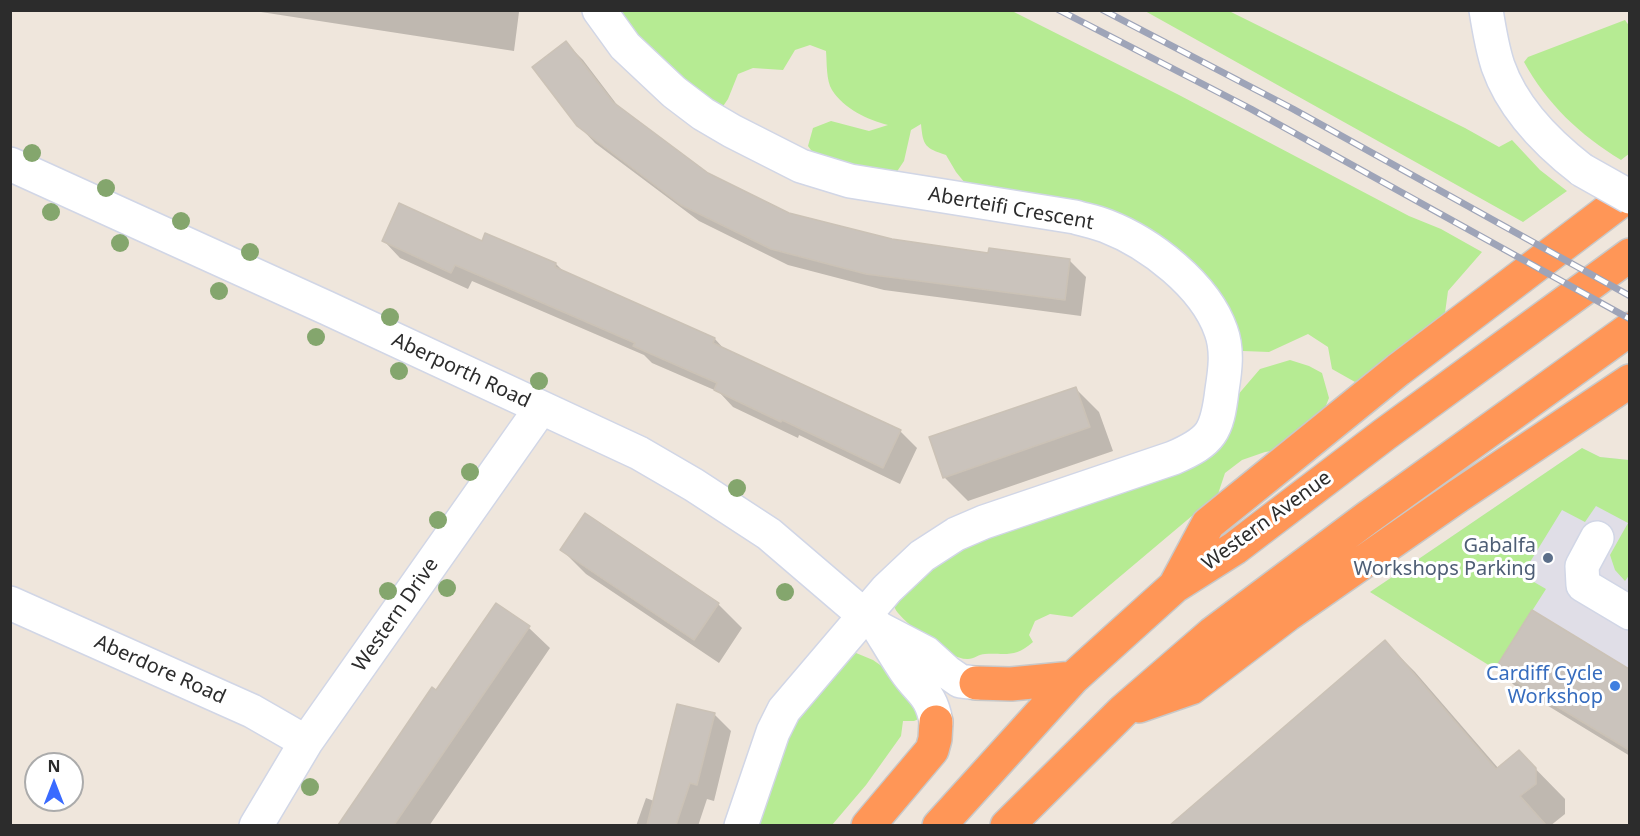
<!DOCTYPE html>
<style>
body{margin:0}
#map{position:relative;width:1640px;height:836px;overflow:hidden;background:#efe6dc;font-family:"Noto Sans",sans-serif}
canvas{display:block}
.frame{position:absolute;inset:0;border:12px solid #2c2c2c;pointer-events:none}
.north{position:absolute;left:24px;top:752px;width:60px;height:60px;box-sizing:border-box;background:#fff;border:2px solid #ababab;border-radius:50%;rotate:0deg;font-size:16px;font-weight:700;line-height:24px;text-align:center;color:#2c2c2c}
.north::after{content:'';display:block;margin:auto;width:21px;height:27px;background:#396aff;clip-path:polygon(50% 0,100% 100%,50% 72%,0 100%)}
</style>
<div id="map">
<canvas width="1640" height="836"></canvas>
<div class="frame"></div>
<div class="north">N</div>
</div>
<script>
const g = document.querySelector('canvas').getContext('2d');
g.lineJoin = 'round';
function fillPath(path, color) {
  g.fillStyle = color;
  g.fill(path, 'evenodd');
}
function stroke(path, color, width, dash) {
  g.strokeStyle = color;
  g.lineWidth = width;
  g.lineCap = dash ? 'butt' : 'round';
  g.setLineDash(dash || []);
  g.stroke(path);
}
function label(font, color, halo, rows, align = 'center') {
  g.font = font + ' "Noto Sans",sans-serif';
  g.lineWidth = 6;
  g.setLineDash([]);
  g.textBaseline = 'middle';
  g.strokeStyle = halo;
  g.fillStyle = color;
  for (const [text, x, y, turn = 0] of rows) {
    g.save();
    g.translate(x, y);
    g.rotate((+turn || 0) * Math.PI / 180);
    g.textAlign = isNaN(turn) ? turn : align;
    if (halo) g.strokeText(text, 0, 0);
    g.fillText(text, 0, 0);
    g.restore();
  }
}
fillPath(new Path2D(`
 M1582,448l18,9 29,3v290l-259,-158z`), '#e0dee7');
fillPath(new Path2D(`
 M611,11h401l167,84 230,121 32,13 41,23 -34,39 -3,22 -15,24 -38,29 -37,16 -23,-13 -4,-22 -20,-13 -39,18 -26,-1 -12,-11 -45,-72 -217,-80 -13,-16 -10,-17c-21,-7 -23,-9 -25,-31l-10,6 -7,31 -10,15 -75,-15 -11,-15 5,-18 18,-7 38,10 19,-6c-20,-5 -44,-16 -56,-35 -6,-10 -5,-27 -6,-39l-16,-6 -15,5 -12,20 -30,-2 -15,6 -10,25 -9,13z
 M1145,11h84l236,117 34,19 13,-7 28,30 27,21 -44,31z
 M1625,20l5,7v126l-9,7c-41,-25 -74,-56 -97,-98l4,-5z
 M1290,360l19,6 13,7 7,25 -4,10 -41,41 -19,3 -23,8 -17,13 -7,21 -146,123 -22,-3 -15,7 -6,14 4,7c-18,16 -26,11 -48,12 -6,0 -11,5 -17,5 -19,1 -58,-32 -70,-46 -3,-3 -4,-8 -6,-12l54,-49 231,-86 83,-97z
 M1582,448l18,9 29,3 1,114 -5,7 -10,-11 -5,-15 18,-32 -32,-17 -11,16 -23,-12 -40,65 24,14 -51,80 -125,-77z
 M856,653l17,7 27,19 21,39 -7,3h-11l-2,15 -35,49 -34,40 -87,1 15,-49 78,-122z`), '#b6eb93');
fillPath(new Path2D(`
 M248,10h269l2,2 -5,39z
 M566,43l17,17 38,50 86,64 81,40 104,27 98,14 79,5 17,17 -5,39 -197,-26 -96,-25 -89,-44 -104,-78 -17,-18z
 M384,241l99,2 73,21 8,8 151,67 11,12 174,80 17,17 -17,36 -101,-49 -1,3 -65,-31 -14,-15 -67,-29 -8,-8 -172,-74 -4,8 -68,-31z
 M1075,388l24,24 14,39 -145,50 -24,-24z
 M562,550l156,54 24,24 -23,35 -133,-89z
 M497,605l32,23 21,20 -121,178h-79l86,-134z
 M1533,612l97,58v86l-116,-71 -17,-16z
 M1385,642l30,30 84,97 20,-17 46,47v15l-15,12h-377z
 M714,714l17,17 -17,70 -7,-2 -9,27h-62l10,-28 8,3z`), '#0003');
const building = new Path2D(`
 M566,41l47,61 95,71 81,40 103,26 96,14 1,-5 81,11 -5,41 -199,-26 -95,-25 -90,-44 -104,-79 -45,-59z
 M399,203l83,38 3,-8 71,30 -1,4 160,71 -2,5 188,87 -18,38 -101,-48 -1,2 -67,-32 3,-7 -84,-37 2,-3 -180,-78 -4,8 -69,-32z
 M1076,387l14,40 -147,51 -14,-41z
 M585,513l134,90 -25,37 -134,-90z
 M496,603l34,23 -136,199h-56l94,-138 4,3z
 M1532,610l97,59v81l-134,-81z
 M1385,640l111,129 23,-19 17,18v16l-16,12 26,29h-376z
 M677,704l38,9 -18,72 -7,-2 -14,42h-29z`);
fillPath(building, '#cac3bc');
stroke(building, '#cbc2b6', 1.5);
const minor = new Path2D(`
 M599,10l26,36 49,46 29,22 29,17 69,35 49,15 225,36c10,3 21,5 31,9 44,17 99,59 115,105 7,19 4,40 1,59 -5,42 -10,51 -49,68l-189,64 -28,12 -34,22 -35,33 -103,121 -11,22 -32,94
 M1486,10c3,19 6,38 12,56 15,43 49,77 84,104
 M10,164l317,144 312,145 55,32 75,49 111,95 46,24 21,19 13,9 16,2
 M1597,538l-15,28 1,19 47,28
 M10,603l242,108 54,31
 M880,630c8,13 16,27 25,40 15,22 26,23 31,52
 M256,826l50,-84 235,-334`);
const highway = new Path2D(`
 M1176,584l32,-60 190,-154 232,-176
 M976,683l35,1 62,-6
 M1139,706l52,-18 96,-73 171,-119 172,-115
 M868,826l64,-76 3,-11 1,-17
 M939,826l134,-148 102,-92 60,-38 150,-114 245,-179
 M1007,826l116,-115 89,-77 155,-116 263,-189`);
stroke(minor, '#d1d6e6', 36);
stroke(highway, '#c8c8c8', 36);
stroke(minor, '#fff', 33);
stroke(highway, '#ff9657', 33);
const rail = new Path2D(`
 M1059,10l192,99 379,210
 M1103,10l190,99 337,187`);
stroke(rail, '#9ea4b8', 7);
stroke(rail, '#fff', 4.5, [14]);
const minorBridge = new Path2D(`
 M1582,170l48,27`);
stroke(minorBridge, '#d1d6e6', 36, []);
stroke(minorBridge, '#fff', 33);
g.fillStyle = '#84a66d';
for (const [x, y] of [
 [32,153],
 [106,188],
 [51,212],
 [181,221],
 [120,243],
 [250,252],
 [219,291],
 [390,317],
 [316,337],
 [399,371],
 [539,381],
 [470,472],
 [737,488],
 [438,520],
 [447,588],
 [388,591],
 [785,592],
 [310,787]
]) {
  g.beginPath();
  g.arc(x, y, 9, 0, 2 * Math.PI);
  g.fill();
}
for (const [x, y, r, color] of [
 [1548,558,6,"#5c6f8a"],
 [1615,686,6,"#3f7fe0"]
]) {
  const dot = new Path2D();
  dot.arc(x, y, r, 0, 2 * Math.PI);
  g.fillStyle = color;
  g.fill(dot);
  stroke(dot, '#fff', 2);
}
label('20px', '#2c2c2c', '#fff', [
 ["Aberteifi Crescent",1011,209,10],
 ["Aberporth Road",461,371,25],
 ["Western Avenue",1267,521,-36],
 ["Western Drive",396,615,-55],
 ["Aberdore Road",160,670,24]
]);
label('20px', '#4e5e75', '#fff', [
 ["Gabalfa",1536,546],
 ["Workshops Parking",1536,569]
], 'right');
label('20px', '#366cbe', '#fff', [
 ["Cardiff Cycle",1603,674],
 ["Workshop",1603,697]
], 'right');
</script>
